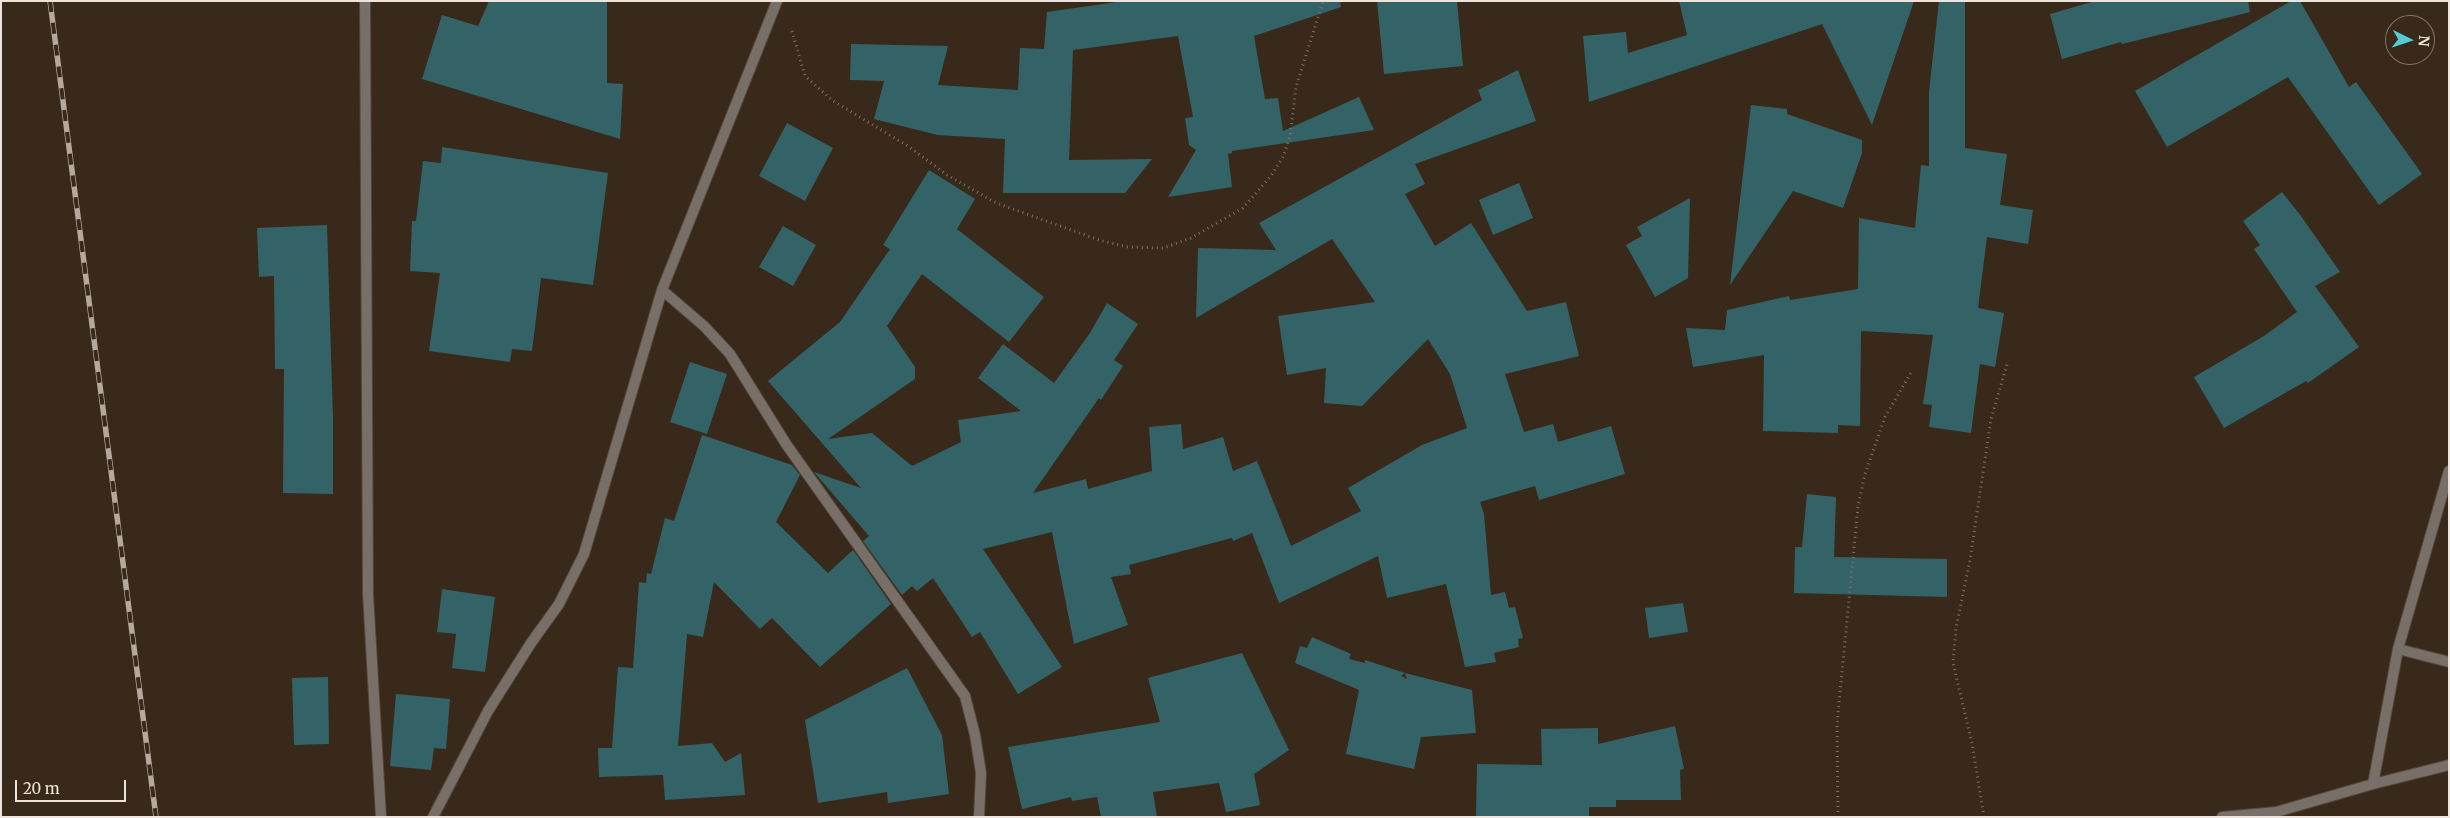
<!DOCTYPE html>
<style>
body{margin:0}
#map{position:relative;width:2450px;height:818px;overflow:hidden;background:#38291a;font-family:Merriweather,serif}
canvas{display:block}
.frame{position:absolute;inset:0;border:2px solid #eee4db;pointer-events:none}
.north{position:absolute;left:2385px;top:15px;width:50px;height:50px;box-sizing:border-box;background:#38291a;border:1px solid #817467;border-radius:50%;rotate:94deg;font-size:14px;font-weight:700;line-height:20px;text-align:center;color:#eee4db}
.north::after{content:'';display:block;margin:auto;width:18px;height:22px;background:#52ccd5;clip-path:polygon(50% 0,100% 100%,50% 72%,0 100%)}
.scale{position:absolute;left:15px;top:780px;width:111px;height:22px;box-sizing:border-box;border:2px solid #eee4db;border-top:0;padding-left:6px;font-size:15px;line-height:18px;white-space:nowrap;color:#eee4db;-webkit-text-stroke:4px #38291a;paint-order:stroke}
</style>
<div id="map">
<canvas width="2450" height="818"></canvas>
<div class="frame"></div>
<div class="north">N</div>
<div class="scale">20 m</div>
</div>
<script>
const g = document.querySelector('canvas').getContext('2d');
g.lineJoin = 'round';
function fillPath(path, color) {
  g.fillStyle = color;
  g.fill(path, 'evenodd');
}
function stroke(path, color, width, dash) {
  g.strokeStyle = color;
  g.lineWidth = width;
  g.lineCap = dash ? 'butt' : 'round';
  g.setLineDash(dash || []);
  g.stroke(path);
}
fillPath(new Path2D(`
 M489,1h118v82l16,1 -3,55 -198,-60 20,-64 36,11z
 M1124,1h216l1,6 -87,29 11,63 13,-1 5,33 76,-34 15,33 -142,21v2l-4,1 4,33 -64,10 28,-47 -7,-5 -4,-27 8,-1 -15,-81 -105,14 -4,110 83,-1 -27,34h-122l2,-54 -67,-4 -64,-16 10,-38 -34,-1 1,-36 97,2 -10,39 80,5 2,-42 24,1 3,-37z
 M1377,1h80l6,65 -79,8z
 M1679,1h235l-42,124 -50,-101 -233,78 -6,-66 43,-4 2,21 59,-18z
 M1939,1h26v147l42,6 -7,51 33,5 -5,34 -41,-7 -9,71 26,5 -9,54 -15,-3 -9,69 -42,-6 3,-22 -9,-1 10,-69 -72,-4 -1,95 -22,-1v8l-75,-2 1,-76 -71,12 -7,-39 39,2 2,-20 62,-14 1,4 68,-11 1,-71 56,10 6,-63 8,1v-74z
 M2095,1h153l2,11 -128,32 -1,-2 -59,17 -12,-45z
 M2291,1h9l49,86 7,-5 66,92 -43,31 -91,-128 -121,70 -32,-56z
 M1518,70l18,51 -121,43 10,20 -20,10 30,52 36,-23 56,88 39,-9 13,54 -74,18 19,58 29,-8 5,18 53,-16 14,48 -86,26 -4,-14 -55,16 4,12 7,81 14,-3 4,16 6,-1 8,31 -5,1 1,8 -25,6 2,9 -31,5 -19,-83 -59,14 -9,-42 -99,47 -27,-70 -19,8 -1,-3 -103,27 2,9 -20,3 17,48 -54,19 -22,-112 -69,17 79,118 -44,27 -38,-62 -8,5 -39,-59 -16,13 -5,-5 -10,9 -39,-54 6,-5 -55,-64 47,16 -93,-107 72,-59 50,-73 -7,-4 46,-75 46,29 -18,30 87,68 -35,45 -87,-68 -35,52 28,41v12l-87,60 44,-6 40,33 49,-24 -3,-22 63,-9 -43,-33 25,-34 51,39 36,-50 17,-30 31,21 -24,36 9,6 -22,34 -2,-2 -66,95 53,-14 2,10 64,-18 -3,-44 32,-3 2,25 40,-12 10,34 24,-10 34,85 70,-35 -13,-23 74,-43 45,-17 -17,-54 -22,-35 -66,67 -38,-3 2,-35 -39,7 -9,-59 97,-14 -43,-63 -136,79 2,-70 78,2 -17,-27 223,-123 -4,-10z
 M1751,105l36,4v5l75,26v13l-19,55 -50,-17 -63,94z
 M787,123l46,25 -28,53 -46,-25z
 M442,147l166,26 -15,112 -52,-7 -9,73 -20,-2 -2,13 -81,-11 11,-78 -30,-2 2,-50h4l7,-60 18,2z
 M1519,183l14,35 -40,17 -14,-35z
 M2282,192l19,24 39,56 -25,14 44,61 -51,36 -2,-2 -82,47 -30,-51 70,-41 33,-24 -43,-63 6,-4 -17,-24z
 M1690,198l-2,80 -33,19 -29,-52 16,-9 -5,-9z
 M327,225l6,194v75l-50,-1 1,-124h-9l-1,-93 -15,1 -2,-49z
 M783,226l33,19 -23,41 -34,-19z
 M690,362l37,12 -20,60 -37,-12z
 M702,435l90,30 8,10 -24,47 52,51 25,-23 38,54 -71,63 -48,-49 -12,11 -46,-47 -11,55 -16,-3 -9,112 34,-3 13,19 16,-9 4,42 -80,5 -2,-25 -64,2 -1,-29h14l6,-81 15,1 6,-86 7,1 1,-10 4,1 14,-56 9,3z
 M1807,494l29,3 -2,60 113,2v38l-153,-4 1,-46h7z
 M442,589l53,8 -10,75 -33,-4 4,-34 -19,-2z
 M1683,603l5,29 -39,6 -4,-30z
 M1312,637l39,17 -2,5 16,4v-3l40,13 -4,3 6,3 -2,-6 67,17 4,43 -55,4 -7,32 -68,-15 13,-64 -64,-27 5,-17 7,2z
 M1242,653l47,97 -35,24 6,31 -34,7 -7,-29 -66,9 4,25h-56l-4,-20 -25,4 -1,-4 -49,12 -14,-62 152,-25 -12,-44z
 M907,668l35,67 7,59 -61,9 -1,-11 -69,11 -13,-83z
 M328,677l1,67 -35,1 -2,-67z
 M396,694l54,5 -4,50 -12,-1 -3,22 -41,-4z
 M1675,726l9,43 -4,1 1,30h-65v7h-27v10h-113l1,-53 65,1 -1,-36 57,-1v16z`), '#346367');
const minor = new Path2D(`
 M662,290l42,36 26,28 56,90 179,252 10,39 6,38 -2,44
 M2398,649l51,13
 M2373,784l76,-19
 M433,817l55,-106 43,-68 28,-39 25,-50 78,-264 115,-289
 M2222,817l54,-5 97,-28 25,-135 51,-178`);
const tertiary = new Path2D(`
 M365,1l3,593 13,223`);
stroke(minor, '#554739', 12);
stroke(tertiary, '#554739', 12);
stroke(new Path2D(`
 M792,31l13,45 28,25 75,45 39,29 49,28 103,37 29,7 36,1 27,-10 52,-30 27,-31 13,-20 7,-21 6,-49 27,-86
 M1838,817l-1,-93 21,-218 7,-32 20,-57 27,-46
 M1984,817l-12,-74 -19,-80 3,-35 14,-68 21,-141 17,-58`), '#7f7265', 3, [1, 4]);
stroke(minor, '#776f68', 10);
stroke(tertiary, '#776f68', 10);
const rail = new Path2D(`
 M50,1l106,816`);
stroke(rail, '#b5a99f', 5.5);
stroke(rail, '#38291a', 4, [11]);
</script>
